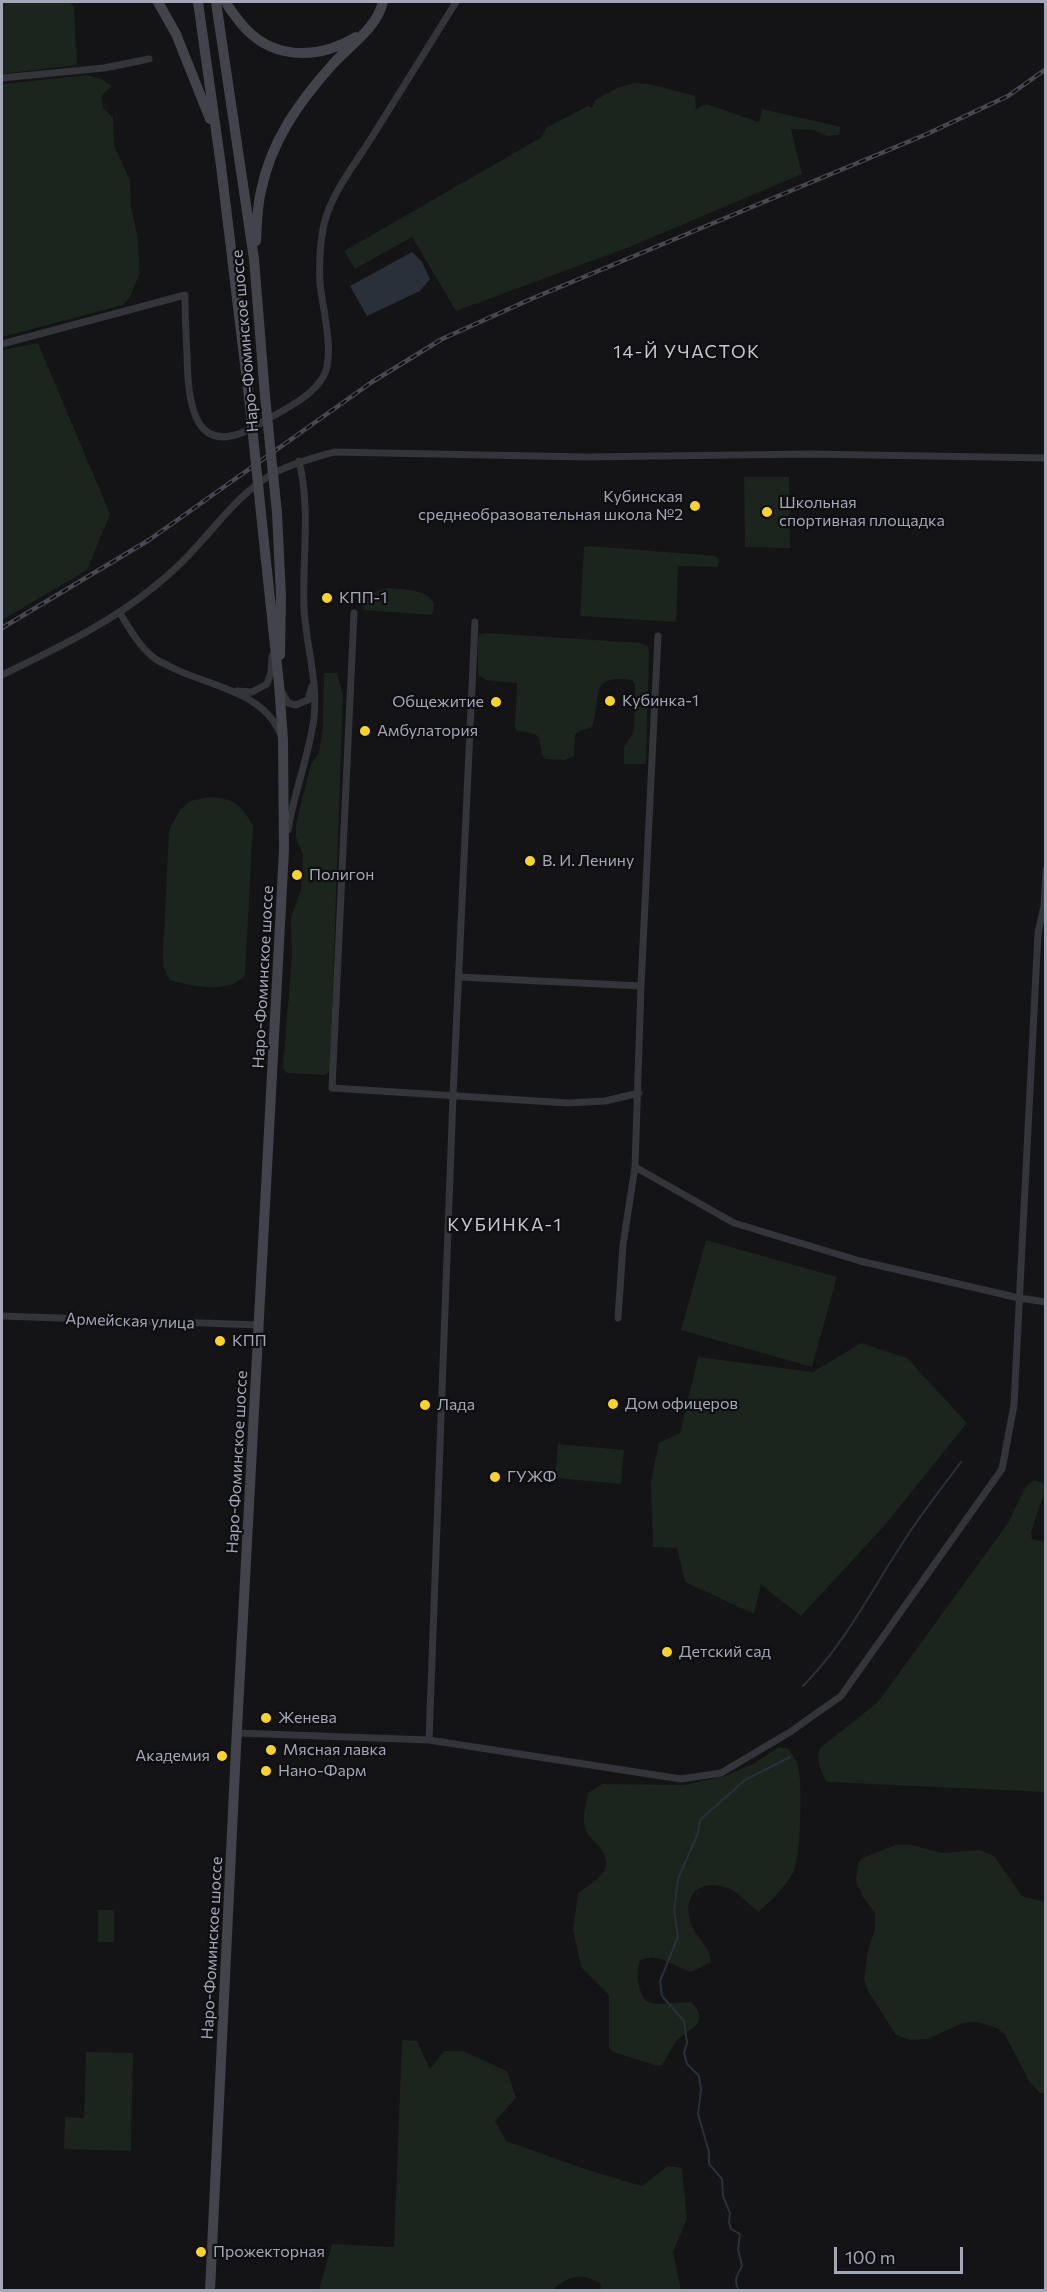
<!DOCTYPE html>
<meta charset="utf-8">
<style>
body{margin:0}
#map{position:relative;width:1047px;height:2292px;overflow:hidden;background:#141315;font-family:Commissioner,sans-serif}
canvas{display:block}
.frame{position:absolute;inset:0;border:3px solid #a4a7b7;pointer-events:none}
.scale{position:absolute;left:834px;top:2247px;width:129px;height:27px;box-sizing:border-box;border:3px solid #a4a7b7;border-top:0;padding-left:8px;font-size:18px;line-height:21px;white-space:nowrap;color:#a4a7b7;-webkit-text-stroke:4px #0f0e10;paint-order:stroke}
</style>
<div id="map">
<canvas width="1047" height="2292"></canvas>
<div class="frame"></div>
<div class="scale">100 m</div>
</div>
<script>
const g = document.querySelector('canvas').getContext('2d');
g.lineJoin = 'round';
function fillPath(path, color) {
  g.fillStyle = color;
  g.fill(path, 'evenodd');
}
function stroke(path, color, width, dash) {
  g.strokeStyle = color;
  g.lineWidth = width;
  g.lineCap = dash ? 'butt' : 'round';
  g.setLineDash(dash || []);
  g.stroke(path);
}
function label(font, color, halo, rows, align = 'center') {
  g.font = font + ' Commissioner,sans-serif';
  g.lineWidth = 4.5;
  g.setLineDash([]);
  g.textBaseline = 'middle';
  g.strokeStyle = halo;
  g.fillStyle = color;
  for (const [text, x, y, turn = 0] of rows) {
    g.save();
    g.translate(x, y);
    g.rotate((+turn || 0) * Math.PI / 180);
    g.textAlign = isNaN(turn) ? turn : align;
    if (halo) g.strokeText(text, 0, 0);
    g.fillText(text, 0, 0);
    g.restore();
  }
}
fillPath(new Path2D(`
 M2,2h68l4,5 3,58 -75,9z
 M87,75l14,4 11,7 -10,9 1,13 10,9 1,28 16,35 1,27 6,27 3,39 -10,24 -7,8 -121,32v-253z
 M635,83l15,1 45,12 1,13 10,-5 53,18 3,-13 79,18 -2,8 -12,1 -13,-6 -23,-1 11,45 -175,74 -171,63 -44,-74 -57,32 -11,-18 198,-114 4,-9 42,-22 4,2 3,-8 22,-12z
 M38,343l72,171 -23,56 -85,50v-270z
 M744,477h45l1,71 -45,-1z
 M590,546l126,10 3,4 -1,7 -40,-1 -2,56 -96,-6 4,-69z
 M387,588c16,1 56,1 45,27l-68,-5 -3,-9 11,-8z
 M488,633l152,10 8,3 1,5 -3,113h-22v-17l10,-16 1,-46 -3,-5c-44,-6 -30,17 -40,47l-14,5 -3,3 -1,21 -9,4 -20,-1c-12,-21 6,-24 -28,-28l-2,-4 2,-44 -31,-3 -8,-5v-38l2,-3z
 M324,673h13l6,22 -13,376 -5,4 -38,-2 -4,-5 9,-112 -1,-39 10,-27 2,-34 -7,-19v-13l15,-60 8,-11 4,-28z
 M210,797c24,1 32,9 43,29l-8,149c-16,20 -54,11 -75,5l-6,-12 -1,-15 6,-123 11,-20 10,-9z
 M706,1240l131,37 -25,90 -131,-37z
 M861,1343l46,15 60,65 -82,102 -84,91 -40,-31 -7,29 -69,-32 -8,-34 -24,-1 -2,-66 8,-38 21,-10 18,-76 115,15z
 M558,1444l66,6 -3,34 -66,-6z
 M1034,1480l9,3 3,5 -15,44 1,7 13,3v250l-218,-10c-6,-10 -12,-24 -7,-34l58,-46 130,-179 18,-37z
 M779,1747l10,2c4,7 9,13 10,21 3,19 2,87 -6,103 -9,15 -21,27 -34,39 -10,-6 -18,-18 -29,-23 -30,-13 -50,7 -38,37 5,12 19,22 19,36l-20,10c-16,-5 -35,-21 -51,-11 -5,14 -2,28 6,40l9,3 36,-2c22,23 -4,26 -16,41 -5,7 -8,15 -13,22l-4,1 -45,-14 -4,-4v-53l-28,-28 -8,-37 5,-37c12,-9 35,-20 26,-39 -4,-9 -14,-15 -18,-23 -5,-12 0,-27 2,-38l14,-9 82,1 41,-9 28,-12z
 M896,1845h15l31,8 38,-3 14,6 28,40 23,6v191h-5l-11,-12 -24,-46 -8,-7 -20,-6 -14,1 -36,16 -17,1 -14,-5 -28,-44 -4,-12 4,-30 7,-19v-17l-12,-16 -7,-15 2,-19 4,-5z
 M98,1910h16v32h-16z
 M402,2040l15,1 13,28 14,-18h19l44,20 9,27 -21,23 11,20 82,29 54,16 26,-20 14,2 5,51 -14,33 8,38h-80l-1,-7c-22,-11 -30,-7 -48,7h-233l13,-46 62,3z
 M86,2052l47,1 -2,98 -67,-2 1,-32 19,1z`), '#1b241d');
fillPath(new Path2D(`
 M412,252l10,10 8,17 -10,12 -53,25 -17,-30z`), '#29303a');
stroke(new Path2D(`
 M803,1686c43,-44 66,-92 99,-142 18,-29 39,-55 59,-82
 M739,2290c-6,-9 -2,-15 3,-24l-4,-17 2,-15 -9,-5 -2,-6 1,-10 -7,-17 -1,-17 -13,-15v-12l-11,-38 3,-25 -2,-13 -12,-12 -3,-11 3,-10 -3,-22 -22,-25 -2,-15 18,-44 -4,-27 4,-31 20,-46 2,-13 45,-40 45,-23`), '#29303a', 2);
stroke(new Path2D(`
 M2,78l102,-10 45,-9
 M2,344l183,-49c0,20 1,40 2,59 1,52 7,110 74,69 20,-12 50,-25 62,-46 13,-21 -1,-70 -3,-94 -1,-19 0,-40 4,-59 8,-32 31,-60 48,-87 28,-45 56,-90 84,-135
 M120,613c9,15 19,33 33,44 4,4 11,6 16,9 37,20 93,24 111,67
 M354,613l-22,475 236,15 37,-2 34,-8
 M2,675c53,-26 107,-51 153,-89 15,-12 30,-26 43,-41 24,-26 44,-54 76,-72 19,-10 39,-15 60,-21l251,5 225,-3 236,4
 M237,691l15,1 15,-8 4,-12 1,-16
 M282,692l6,11 8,2 12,-5 4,-14
 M288,830c6,-38 21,-74 26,-112 4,-37 -8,-73 -10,-110 -2,-48 7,-99 -5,-147
 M459,977l182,9
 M635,1167l99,56 126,38 159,37 27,4
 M2,1316l257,9
 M618,1318l5,-73 12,-78 6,-181 17,-350
 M237,1733l192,7 252,39 40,-6 69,-41 51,-36 161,-227 12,-64 24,-472 6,-27 2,-36
 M429,1740l24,-644 22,-474`), '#34343b', 7);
stroke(new Path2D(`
 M158,2l18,32 34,85
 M198,2l23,164 29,240
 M216,2l38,257 11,137
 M226,2c3,7 9,13 13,19 30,39 77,40 117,16
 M256,241c1,-17 1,-34 5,-50 10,-50 38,-89 71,-126 18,-20 44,-36 51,-63
 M277,513l4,83 -1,59
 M210,2290l26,-542 48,-898 -1,-110 -4,-56 -17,-161`), '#42434b', 10);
const rail = new Path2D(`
 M2,628l147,-88 223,-158 70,-43 89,-40 396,-165 81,-38 38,-27`);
stroke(rail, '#474850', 4.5);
stroke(rail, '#0f0e10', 2, [7]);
stroke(new Path2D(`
 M265,396l12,117
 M250,406l12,117`), '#42434b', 10);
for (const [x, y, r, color] of [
 [695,506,6,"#fed423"],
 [767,512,6,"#fed423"],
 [327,598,6,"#fed423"],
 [610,701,6,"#fed423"],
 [496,702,6,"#fed423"],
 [365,731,6,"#fed423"],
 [530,861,6,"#fed423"],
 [297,875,6,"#fed423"],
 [220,1341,6,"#fed423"],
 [613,1404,6,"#fed423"],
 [425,1405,6,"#fed423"],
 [495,1477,6,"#fed423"],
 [667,1652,6,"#fed423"],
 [266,1718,6,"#fed423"],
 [271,1750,6,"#fed423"],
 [222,1756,6,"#fed423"],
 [266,1771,6,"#fed423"],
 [201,2252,6,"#fed423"]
]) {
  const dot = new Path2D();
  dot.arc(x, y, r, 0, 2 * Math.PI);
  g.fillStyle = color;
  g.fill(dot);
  stroke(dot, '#0f0e10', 2);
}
label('16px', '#a4a7b7', '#0f0e10', [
 ["Наро-Фоминское шоссе",245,341,-95],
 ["Наро-Фоминское шоссе",263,977,-87],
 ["Армейская улица",130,1321,2],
 ["Наро-Фоминское шоссе",237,1462,-87],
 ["Наро-Фоминское шоссе",212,1948,-87]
]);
label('16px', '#a4a7b7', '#0f0e10', [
 ["Кубинская",683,497,"right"],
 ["среднеобразовательная школа №2",683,515,"right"],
 ["Школьная",779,503],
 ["спортивная площадка",779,521],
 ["КПП-1",339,598],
 ["Кубинка-1",622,701],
 ["Общежитие",484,702,"right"],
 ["Амбулатория",377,731],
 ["В. И. Ленину",542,861],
 ["Полигон",309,875],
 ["КПП",232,1341],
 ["Дом офицеров",625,1404],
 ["Лада",437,1405],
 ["ГУЖФ",507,1477],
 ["Детский сад",679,1652],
 ["Женева",278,1718],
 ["Мясная лавка",283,1750],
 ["Академия",210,1756,"right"],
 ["Нано-Фарм",278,1771],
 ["Прожекторная",213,2252]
], 'left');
g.letterSpacing = '1.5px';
label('18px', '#c5c7d2', '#0f0e10', [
 ["14-Й УЧАСТОК",687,352],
 ["КУБИНКА-1",505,1225]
]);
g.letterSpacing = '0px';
</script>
